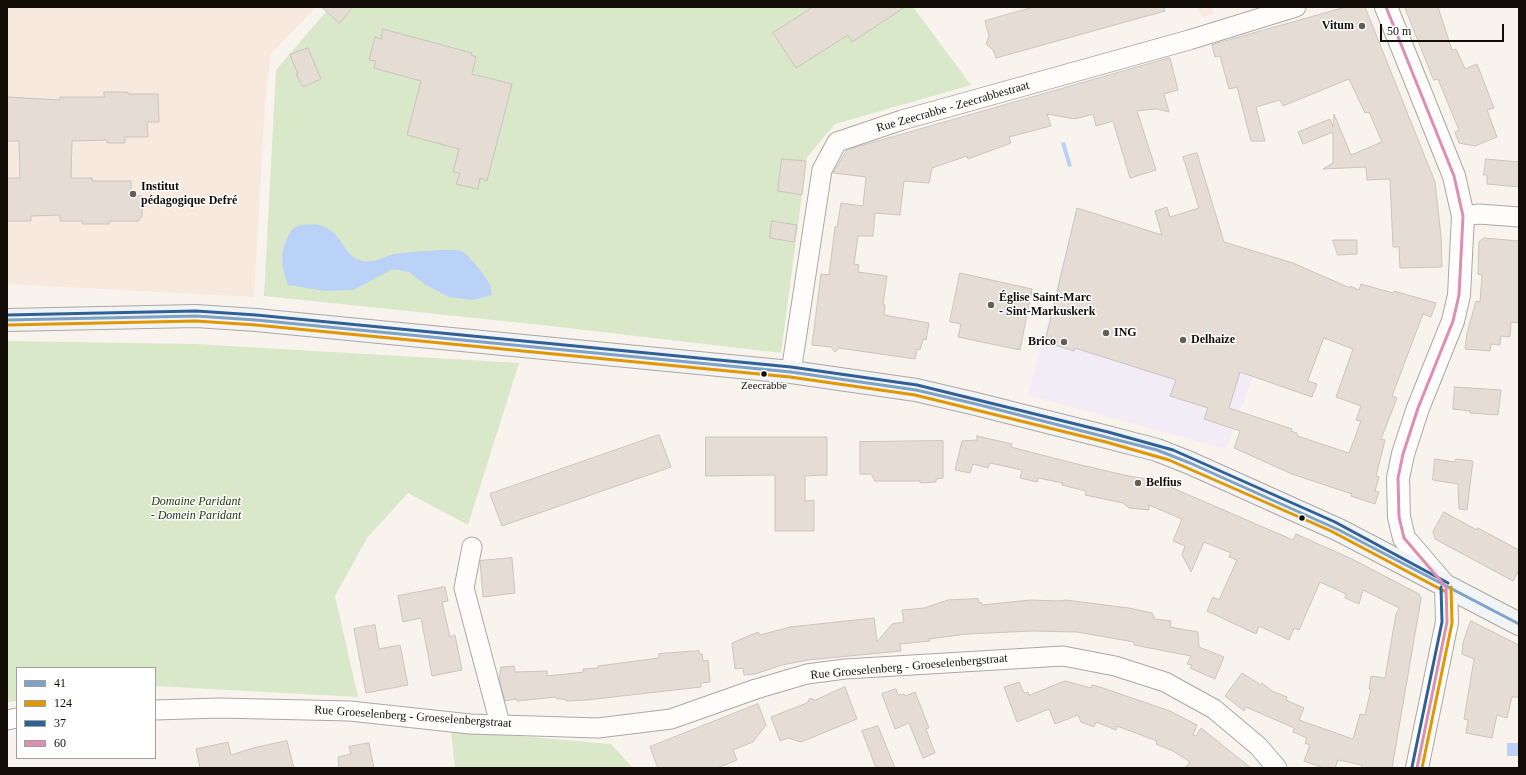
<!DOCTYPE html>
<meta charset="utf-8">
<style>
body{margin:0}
#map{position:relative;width:1526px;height:775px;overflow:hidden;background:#f9f3ee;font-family:"Times New Roman",serif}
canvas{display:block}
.frame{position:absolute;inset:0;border:8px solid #130d08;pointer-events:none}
.legend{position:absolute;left:16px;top:667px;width:140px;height:92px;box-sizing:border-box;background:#fff;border:1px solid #a19e9c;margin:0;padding:5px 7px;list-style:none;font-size:12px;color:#130d08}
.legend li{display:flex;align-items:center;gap:8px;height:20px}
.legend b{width:20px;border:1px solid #a19e9c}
.scale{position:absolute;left:1380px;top:24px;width:124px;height:18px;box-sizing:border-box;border:2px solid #130d08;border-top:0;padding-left:5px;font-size:12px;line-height:14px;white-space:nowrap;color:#130d08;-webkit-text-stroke:3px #fff;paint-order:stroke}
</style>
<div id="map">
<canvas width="1526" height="775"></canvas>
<div class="frame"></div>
<ul class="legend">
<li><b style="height:5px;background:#7ea3c6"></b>41</li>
<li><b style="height:5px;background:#e09701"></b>124</li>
<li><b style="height:5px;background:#306196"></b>37</li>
<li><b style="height:5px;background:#dc8fb0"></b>60</li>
</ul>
<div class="scale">50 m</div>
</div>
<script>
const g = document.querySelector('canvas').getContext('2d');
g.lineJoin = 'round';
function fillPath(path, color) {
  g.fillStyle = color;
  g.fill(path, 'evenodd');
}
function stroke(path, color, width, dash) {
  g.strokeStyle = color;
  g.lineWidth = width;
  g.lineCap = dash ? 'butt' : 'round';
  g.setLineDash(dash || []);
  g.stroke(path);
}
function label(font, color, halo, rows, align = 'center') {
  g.font = font + ' "Times New Roman",serif';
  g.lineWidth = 3;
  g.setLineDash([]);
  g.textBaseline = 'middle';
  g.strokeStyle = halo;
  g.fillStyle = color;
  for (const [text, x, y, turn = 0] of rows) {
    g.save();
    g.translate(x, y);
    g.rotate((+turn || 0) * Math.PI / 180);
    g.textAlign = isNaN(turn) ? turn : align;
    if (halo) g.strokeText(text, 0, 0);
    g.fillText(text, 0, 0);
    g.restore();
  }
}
fillPath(new Path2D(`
 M1077,208l82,26 4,-11 112,95 -49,131 -198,-54z`), '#f2ecf6');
fillPath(new Path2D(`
 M7,7h309l-45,47 -6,50 -11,193 -247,-13z
 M1197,7h15l2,7 -12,3z`), '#f7e9de');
fillPath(new Path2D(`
 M330,7h583l58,78 -136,39 -28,33 -26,196 -239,-28 -278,-29 12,-226z
 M7,341l188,3 324,19 -51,162 -60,-32 -41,45 -32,58 23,101 -203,-11v-18h-138v33l-10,1z
 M451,730l160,14 22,24h-178z`), '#d9e8c8');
fillPath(new Path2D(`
 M1065,142l7,24 -4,1 -7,-24z
 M315,224c28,5 25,28 44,36 13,5 23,-3 35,-6 9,-2 61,-6 67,-3 6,2 25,25 28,32 2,3 2,8 3,12l-19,5 -24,-3 -23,-12 -17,-13 -16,-3 -40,21 -27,1 -38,-6c-6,-17 -9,-30 -1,-47 3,-6 6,-11 13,-13 4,-1 10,0 15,-1z
 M1519,743v13h-12v-13z`), '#bad2f7');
const building = new Path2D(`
 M322,7h31l-13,16z
 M813,7h92l-53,35 -4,-7 -52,33 -23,-35z
 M1034,7h130l1,4 -169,47 -3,-8 -7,-6 3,-8 -4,-15z
 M1346,7h19l70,175 6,54 1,31 -42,1 -1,-21h-6l-3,-68 -23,1 -1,-13 -43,2 10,-6v-31l-30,12 -5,-12 32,-13 3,8 1,-13 17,41 31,-13 -13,-30 -4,1 -16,-34 -66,27 -3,-6 -24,7 9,34h-14l-14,-54 -8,2 -9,-33 -5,1 -3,-12z
 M1405,7h33l14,43 4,-1 9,20 12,-5 17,44 -7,2 10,27 -22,9 -16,-3 -4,-11 4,-2 -21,-51 -4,1z
 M383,29l89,24 -1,2 5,2 -4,17 40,10 -25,97 -7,-3 -2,11 -22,-5 4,-11 -7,-1 6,-23 -52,-14 14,-54 -47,-13 2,-7 -7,-1 6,-23 6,2z
 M308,48l13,31 -18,8 -7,-13h2l-8,-19z
 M1170,58l8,32 -14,4 5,18 -13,-3 -19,2 19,59 -26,8 -17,-57 -17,5 -3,-12 -18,5 -28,-5 4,12 -42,11 2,6 -43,16 -1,-3 -35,12 -3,15 -25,-2 -4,34 -25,-2 -2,23h-15l-4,28 5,1 -1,7 29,4 -4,28 2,1 -1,10 45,8 -3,17 -3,-1 -3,11 -3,-1 -2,10 -76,-11 -4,4 -4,-5 -19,-2 9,-71 8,1 6,-48h2l4,-24 22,3 3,-29 -33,-4 14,-23z
 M104,92h24v2h30l1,28h-12l1,15h-23v6h-18v-3l-35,1 -1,37h21v3h39v15h11v20l-4,5h-29v3h-26l-1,-3h-22v-6l-29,1v5h-24v-43h13l-1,-37h-12v-44l53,3v-3h44z
 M1197,153l27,89 69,21 57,25v-2l9,4 2,-6 32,9 1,-2 42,12 -5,14 -8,-3 -31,82 5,2 -16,41 4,1 -9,36 3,1 -4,14 4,1 -4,12 -24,-8 1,-2 -60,-20 -58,-26 6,-17 -36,-12 4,-11 -38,-12 6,-16 -101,-32 -1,3 -29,-9 32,-134 85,27 -7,-24 12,-4 3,10 29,-9 -16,-51zM1324,338l29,11 -17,48 25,9 -5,14 5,1 -12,32 -52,-17v-3l-6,-2 1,-2 -63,-21 11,-36 72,25 5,-13 -9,-3z
 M782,159l24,2 -4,34 -24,-4z
 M1486,159l33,3v25l-32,-3v-9h-3z
 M772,221l25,4 -3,17 -24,-4z
 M1484,238l35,3v82l-8,-1 -1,15 -9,-1 -1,9 -9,-1 -1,7 -25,-2 2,-16 9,-32 4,1 2,-27 -4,-1 1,-32z
 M1333,240h24v14l-19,1z
 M960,273l72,16 -12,61 -62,-13 3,-13 -11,-2z
 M1455,387l46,3 -3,25 -28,-2v-2l-17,-2z
 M659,435l12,32 -169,59 -12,-32z
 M977,436l35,8 -1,3 66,17 47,11 45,8 -1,3 125,54 3,-6 56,25 67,35 2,5 -29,169h-31l1,-3 -24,-5 -3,8h-11l-20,-7 6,-16 -5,-2 2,-5 -14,-6 1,-4 -48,-21 -2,4 -19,-15 17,-23 19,12 1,-2 10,8 15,6 -1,3 18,8 -5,12 54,19 7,-25 5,1 6,-26h-2l2,-13 14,2 11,-64 3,-6 -36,-18 -4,14 -14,-6 1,-4 -26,-12 -21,48 -5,-2 -5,12 -30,-14 -3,8 -49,-23 6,-14 6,3 18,-40 -8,-3 2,-4 -27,-11 -13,30 -9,-17 3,-9 -12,-5 9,-22 -33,-14v5l-20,-2 -6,-5 -38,-8 1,-4 -24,-6 1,-2 -25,-5 -1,4 -17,-4 2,-8 -32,-7 -2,5 -15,-4 -3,9 -15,-3 7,-29 15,-1z
 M706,437h121v38l-22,1v25l9,-1v31h-39v-56l-69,1z
 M943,441v37l-7,1v3l-16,1v-2h-45l-4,-7h-11v-32z
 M1435,459l20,3 1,-3 17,2 -6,49 -8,-1 -1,-25 -25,-4z
 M1444,512l33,18 1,-2 41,22v20l-6,11 -78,-42 -2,-7z
 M512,558l3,35 -32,4 -3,-36z
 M445,587l3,14 -6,1 8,35 5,-2 7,35 -30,6 -11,-58 -18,4 -5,-26z
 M978,599l1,4 2,-1 1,3 48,-5 29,1 7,-1 63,8 23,5 3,6 16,2 -1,6 28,5 1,15 25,10 -9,22 -25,-11 2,-3 -5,-1 4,-8 -57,-11v-3l-57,-10 -45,-1 -65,3 -38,5 1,2 -30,3 1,7 -93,9 -26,5 -27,9 -11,1 -1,-7 -8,1 -3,-26 26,-11 2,3 30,-8 84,-9 3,24 15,-18 12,-2 -2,-12 22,-2 24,-8z
 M1471,621l48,24v52h-7l-5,21 -10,-3 -5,23 -26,-5 2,-13 -4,-1 10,-60 -12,-5 1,-11z
 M375,625l4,24 21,-4 8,40 -42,8 -12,-64z
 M699,651l1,3h2l1,7 5,-1 2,22 -9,1v4l-114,13 -20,1 -3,-2h-7l-1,-2 -39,4 -1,-2 -11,2 -6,-22 2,-12 13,-1 1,6 32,-1v5l37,-4 -1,-3 15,-1v-2l61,-8v-4z
 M1065,681l26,7 1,-3 8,2 70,24 27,14 -4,10 3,1 5,-8 50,40h-66l5,-6 -17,-11 -17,-7 1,-3 -40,-15 -1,4 -20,-8 -2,5 -13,-5 -3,-7 -23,9 -6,-15 -32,13 -13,-35 15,-5 5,11 4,-1 1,3z
 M845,687l12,32 -56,23 -13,-4 -8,3 -9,-24 36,-14 3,-5 5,2z
 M896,689l2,6 6,-1 1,2 10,-4 14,36 -3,1 9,24 -12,5 -14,-35 -14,6 -13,-35z
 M758,704l8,21 -13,17 -20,8 4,10 -20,8h-59l-8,-21z
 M878,726l17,42h-19l-14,-37z
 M287,741l7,27h-94l-4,-19 32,-7 3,13 22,-7z
 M369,743l5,25h-35l-1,-11 13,-3 -2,-7z`);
fillPath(building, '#e5dcd4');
stroke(building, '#cac4bf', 1);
const minor = new Path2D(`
 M1463,216l16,-2 40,3
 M791,372l31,-202 15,-28 65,-22 287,-80 107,-33
 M472,547l-8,41 36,136
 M155,710l64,-2 131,3 120,13 128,4 73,-9 85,-30 51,-15 38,-5 218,-13 52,10 50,16 49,27 44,37 19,22
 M7,720l10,-2`);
const tertiary = new Path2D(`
 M1386,7l68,169 9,40 -4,79 -6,26 -35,87 -15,46 -5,24 1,39 5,21 42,49 1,35 -30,146`);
const secondary = new Path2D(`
 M7,320l189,-4 60,4 535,52 125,18 60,14 131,33 50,13 33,13 149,67 180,94`);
stroke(minor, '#ada7a2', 21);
stroke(tertiary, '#ada7a2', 24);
stroke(secondary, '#ada7a2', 24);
stroke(minor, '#fefdfc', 19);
stroke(tertiary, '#fefdfc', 22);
stroke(secondary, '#f2f3f4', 22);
stroke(new Path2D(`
 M7,320l189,-4 60,4 535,52 125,18 60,14 181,46 33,13 149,67 180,94`), '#7ea3c6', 3);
stroke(new Path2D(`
 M7,325l189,-4 60,4 534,52 125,18 191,47 63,18 162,71 113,60
 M1422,768l30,-145 -1,-36`), '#e09701', 3);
stroke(new Path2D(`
 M7,315l189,-4 60,4 535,52 126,18 191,47 65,18 162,72 113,61
 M1412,767l30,-145 -1,-35`), '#306196', 3);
stroke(new Path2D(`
 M1386,7l68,169 9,40 -4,79 -6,26 -35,87 -15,46 -5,24 1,39 5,21 42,49
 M1417,768l30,-146 -1,-35`), '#dc8fb0', 3);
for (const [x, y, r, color] of [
 [1362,26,4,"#645e58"],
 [133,194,4,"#645e58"],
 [991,305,4,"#645e58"],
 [1106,333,4,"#645e58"],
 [1183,340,4,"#645e58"],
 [1064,342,4,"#645e58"],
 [764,374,3.5,"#130d08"],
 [1138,483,4,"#645e58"],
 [1302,518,3.5,"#130d08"]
]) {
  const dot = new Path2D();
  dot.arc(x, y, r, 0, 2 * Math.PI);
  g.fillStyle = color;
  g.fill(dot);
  stroke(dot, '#fff', 1.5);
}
label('11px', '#130d08', '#fff', [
 ["Zeecrabbe",764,386]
]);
label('bold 12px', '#130d08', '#fff', [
 ["Vitum",1354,26,"right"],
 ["Institut",141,187],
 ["pédagogique Defré",141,201],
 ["Église Saint-Marc",999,298],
 ["- Sint-Markuskerk",999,312],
 ["ING",1114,333],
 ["Delhaize",1191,340],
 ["Brico",1056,342,"right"],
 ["Belfius",1146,483]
], 'left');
label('12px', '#130d08', '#fff', [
 ["Rue Zeecrabbe - Zeecrabbestraat",953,107,-16],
 ["Rue Groeselenberg - Groeselenbergstraat",909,667,-5],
 ["Rue Groeselenberg - Groeselenbergstraat",413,717,4]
]);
label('italic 12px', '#21370d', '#fff', [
 ["Domaine Paridant",196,502],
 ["- Domein Paridant",196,516]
]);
</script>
